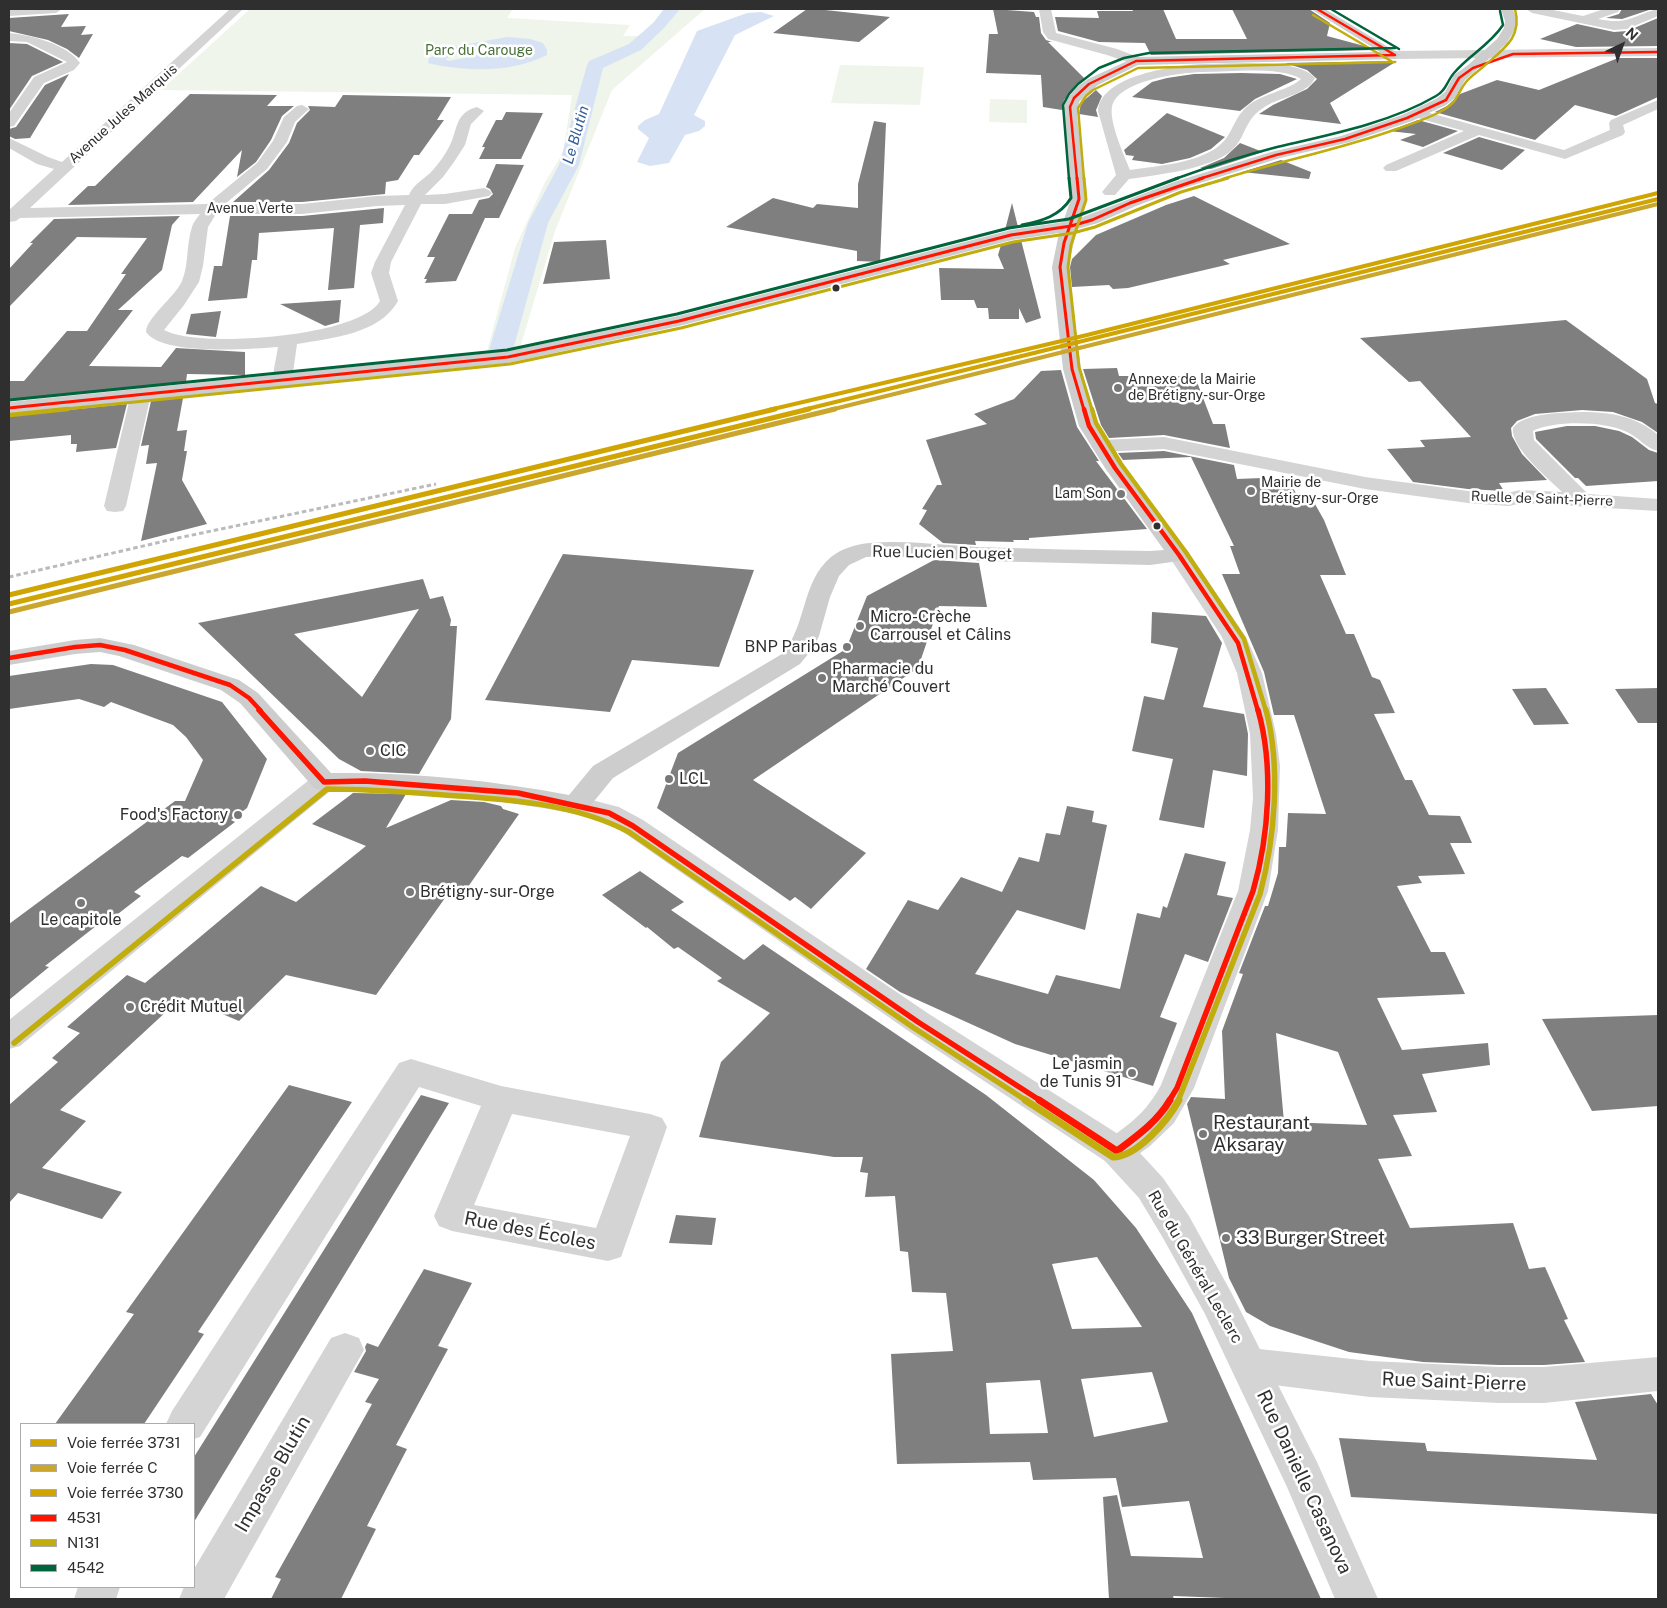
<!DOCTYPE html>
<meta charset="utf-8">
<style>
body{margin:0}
#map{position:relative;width:1667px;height:1608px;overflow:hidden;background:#fff;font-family:"Public Sans",sans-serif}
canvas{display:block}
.frame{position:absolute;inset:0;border:10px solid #2f2f2f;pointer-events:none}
.legend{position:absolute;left:20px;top:1423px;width:175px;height:165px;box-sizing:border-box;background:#fff;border:1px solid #acacac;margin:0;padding:6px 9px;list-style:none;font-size:15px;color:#2f2f2f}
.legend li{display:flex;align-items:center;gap:10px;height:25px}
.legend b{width:25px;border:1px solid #acacac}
.north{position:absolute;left:1597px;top:20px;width:50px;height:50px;-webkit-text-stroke:4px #fff;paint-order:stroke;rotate:42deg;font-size:14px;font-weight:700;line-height:20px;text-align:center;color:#2f2f2f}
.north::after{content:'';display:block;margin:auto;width:18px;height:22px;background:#2f2f2f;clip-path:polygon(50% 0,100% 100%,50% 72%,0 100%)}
</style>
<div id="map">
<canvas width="1667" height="1608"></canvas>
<div class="frame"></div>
<ul class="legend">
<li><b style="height:6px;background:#d0a502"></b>Voie ferrée 3731</li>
<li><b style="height:6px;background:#cba62d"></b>Voie ferrée C</li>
<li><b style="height:6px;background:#d0a502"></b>Voie ferrée 3730</li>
<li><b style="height:6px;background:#ff1400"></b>4531</li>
<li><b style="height:6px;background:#c1ad0e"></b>N131</li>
<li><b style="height:6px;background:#00643c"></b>4542</li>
</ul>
<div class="north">N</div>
</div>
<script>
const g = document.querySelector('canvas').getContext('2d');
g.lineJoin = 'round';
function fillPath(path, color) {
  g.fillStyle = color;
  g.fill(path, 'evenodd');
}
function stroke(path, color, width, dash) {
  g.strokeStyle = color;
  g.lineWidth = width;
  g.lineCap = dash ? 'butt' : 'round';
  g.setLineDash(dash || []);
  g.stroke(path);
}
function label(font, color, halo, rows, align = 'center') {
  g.font = font + ' "Public Sans",sans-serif';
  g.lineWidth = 5;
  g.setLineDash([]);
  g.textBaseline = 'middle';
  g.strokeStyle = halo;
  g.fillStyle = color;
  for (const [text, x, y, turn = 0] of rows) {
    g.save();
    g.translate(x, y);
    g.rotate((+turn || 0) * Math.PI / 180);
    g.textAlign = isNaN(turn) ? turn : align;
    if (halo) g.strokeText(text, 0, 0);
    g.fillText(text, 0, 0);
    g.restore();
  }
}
fillPath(new Path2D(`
 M250,9h263l-6,9 123,7 -7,11h20l21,-27h41l-93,81 -57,141 -35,117 -33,3 28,-103 30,-66 18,-29 9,-58 -411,-5z
 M840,65l84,2 -4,38 -89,-2z
 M990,99l37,1v23l-38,-1z`), '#eff5eb');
fillPath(new Path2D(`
 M761,12l13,4 -39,19 -41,80 11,6v5l-6,5 -14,4 -16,28 -19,3 -13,-4 12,-24 -11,-9v-3l7,-6 14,-6 38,-83 50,-18z
 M507,37l23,2 13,4 4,7v5c-35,18 -81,17 -119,8l1,-5 28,-12zM486,43l17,3 -1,4 -53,11 -4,-2z`), '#d7e3f4');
fillPath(new Path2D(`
 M664,9h16l-16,19 -23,22 -38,18 -24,97 -31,58 -35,127 -4,5 -8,2 -8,-2 -4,-5 39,-127 31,-58 28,-100 2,-4 40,-17 25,-22z`), '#d7e3f4');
fillPath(new Path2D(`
 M807,9h9l74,8 -31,25 -86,-9z
 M993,9l41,3 2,5h3l2,16 5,7 6,2h-4l37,37 -8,6 -13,15 -2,10 -19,-3 -2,-32 -55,-2 3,-39h9z
 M1132,9h31l13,30h71l-15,-30h77l21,14 -3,13 41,11 6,3 -223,5 -6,-12 -46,-1 -41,-11 -3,-14 44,1 -2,-7h36z
 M1622,9h30l-30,10 -16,-1 13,-4z
 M69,14l-8,13 25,-1 -5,9 12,-1 -14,24 -12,-9 -19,-9 -39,-9v-13z
 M1658,18v28l-82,1 -36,-8 37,-15 37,8 13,-1z
 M9,43l18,1 36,18 -31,14 -23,34z
 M1618,58h40v39l-42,19 -41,-11 -40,35 -100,-28 12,-6 13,-12 37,-14 42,10z
 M1397,61l-67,42 11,21 -82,-10 14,-9 34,-16 10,-10 -10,-9 -22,-7z
 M1241,73l39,1 17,5 -42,20 -15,12 -108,-14 20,-15 15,-4 27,-4z
 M69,74l-39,64 -15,1 -6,-3v-7l7,-2 29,-42z
 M1096,90l6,6 -6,14 2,7 -19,-3 2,-11z
 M190,94l87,1 -10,11h27l-12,10 -11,24 -15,22 -19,15 5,-27 -49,52 -125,3 20,-19h7z
 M343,95l108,2 -14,23h7l-25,35h-5l-16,25 -12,2 -1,12 -83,8h-69l36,-32 20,-27 8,-20 13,-13 -2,-4 27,1z
 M506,112l37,1 -22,46h-42l6,-12h-3l14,-27h6z
 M1167,113l58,24 -14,12 -21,9 -28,6 -30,-4 2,-4 -8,-1 -2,-5z
 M1418,120l40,11 -35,16 -23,-7 16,-6 -27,-3z
 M874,121l12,2 -6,139 -23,-1v-10l-131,-24 47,-29 40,10 4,-4 41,4v-24z
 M1479,137l46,13 -23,20 -59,-17z
 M1240,143l23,9 -52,17 -11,-1 24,-10z
 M1281,160l30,12 -2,7 -67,-7z
 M496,164l28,1 -25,53h-14l-29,63 -31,2 2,-4h-3l11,-22h-8l22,-43h23l7,-14 10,-2 4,-4 -3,-5 -4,-2z
 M1194,196l96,48 -67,16 7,4 -102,24 -15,1 -4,-4 -37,2 -2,-20 2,-8 24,-24 70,-30z
 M1012,203l6,24 -13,3z
 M384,208l-1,15 -23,2 -6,63 -26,2 6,-62 -75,5 -2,27h-5l-5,38 -39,3 6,-35h8l8,-50h72z
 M180,216l-8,9 -10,45 -44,40h15l-44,56 72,1 15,-19 69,4v23l-58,-1 -1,8 -177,18v-19h15l43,-50h20l39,-57h-5l26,-36 -70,-1 -68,70v-38l24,-26h-3l24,-24z
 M606,240l4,39 -67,5 11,-42z
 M1021,240l20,78 -15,5 -7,-15v11h-30l-1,-11h-11l-3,-8h-33l-2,-32 65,1 -6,-14 3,-10z
 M341,300l-2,22 -14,4 -45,-22z
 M221,311l-5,26 -30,-3 5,-20z
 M1566,320l81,59 8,24 3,1v29l-16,-11 -29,-10 -31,-2 -47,4 -18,7 -6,7 1,8 10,18 25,26 -48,3 5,8 -36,-2 -55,-7 -26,-33 38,-2 -5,-7 51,-3 -51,-56 -11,1 -49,-44z
 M1117,368l2,8h63l2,6h13l16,42h12l5,24 -66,-13 -55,3 -8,-13 -18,-56z
 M1061,370l16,57 22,34h-3l51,68 -118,9v2h-16l1,2 -39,-1 1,4 -33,-2 -24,-19 8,-14 -5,-1 15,-24h5l-16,-45 61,-16 -13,-10 40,-15 27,-28z
 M183,398l-6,33 10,-1 -3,21h3l-5,29 25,44 -66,17 16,-78 -11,1 3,-19 -8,1 10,-45z
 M127,404l-11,44 -40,4 1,-8h-6v-9l-62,6v-25z
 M1567,426h28l24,5 13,6 17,13 9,3v28l-72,5 -8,-8h-3l-39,-39 -1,-7z
 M1164,451l70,14 3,14 50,-2 11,20h13l13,23 22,55h-26l26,59h8l18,43 8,3 15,33 -21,1 31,66h7l17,35 31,1 12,27h-22l15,31 -47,2 4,7 -25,3 34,66h14l20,42 -88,4 25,52 86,-7 2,22 -68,9 15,38 -44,3 19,41 -34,3 32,69 103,-5 16,46 16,-2 23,52 -4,1 21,42 -41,3h-45l-76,-3 -74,-10 -79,-26 -24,-14 -17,-34 -42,-174 4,-7 34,2 -3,-68 21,-57 -4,-1 26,-67h3l10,-33 1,-26h7l2,-34 38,1 -32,-99h-20l-10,-43 -42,-98h18l-10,-28h4l-43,-89 -68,3 -5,-7zM1276,1033l62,19 29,73 -83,-3z
 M563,554l191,16 -35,97 -87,-7 -22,52 -125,-12z
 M934,560l45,3 8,44 -48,-1 -21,62 -165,112 113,73 -55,56 -16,-12 -5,4 -133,-93 21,-55 168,-104 21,-53z
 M423,579l7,20 13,-3 8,24 -1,6h7l-6,93 -32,55 -58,-3 -22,-12 -141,-136zM419,609l-57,88 -68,-63 62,-12z
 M1152,612l54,4 16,27 -19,64 41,7 4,20 -1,42 -34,-6 -9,58 -45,-8 14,-61 -41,-8 12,-55 20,4 14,-52 -27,-5z
 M91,664l22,1 109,37 45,57 -20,49 -16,12 4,2 -47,36 -6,-2 -48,36 7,4 -27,21 -4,-2 -65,51 4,1 -40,33v-76l166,-123h10l18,-41 -17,-23 -13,-12 -62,-23 -7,5 -25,-8 -70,10v-33z
 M1546,688l23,36 -35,1 -22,-36z
 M1658,688v35h-20l-23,-34z
 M353,793l53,1 -20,34 65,-28 33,2 17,4 2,3 16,5 -56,80 -13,-3 -74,104 -90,-20 -47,46 -57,-24 -122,113 26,11 -44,47 80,24 -20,27 -84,-26 -9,10v-98l49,-43 -6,-4 28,-25 -13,-6 60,-52 18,8 116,-97 35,16 70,-56 -54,-22z
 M1067,806l27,5 -2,11 15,3 -22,105 -68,-20 -42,64 73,20 8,-19 64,14 17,-76 23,5 3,-12 4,2 18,-55 41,9 -9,33 16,3 -25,64 -23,-8 -25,63 17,6 -24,63 -138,-42 -115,-52 -34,-23 42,-69 30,10 23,-33 41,15 17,-35 20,5 7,-29 14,2z
 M640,871l44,31 -13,8 73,50 19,-16 223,151 108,85 42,48 56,85 129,286h-70l-78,-3 1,3h-65l-6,-102 14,-2 14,61 72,2 -14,-57 -67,6 -6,-29 -83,2 -3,-18 -133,2 -6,-110 62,-3 -7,-58 -34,-1 -4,-40 -8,-1 -5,-55 -30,1 3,-24 -8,-1 3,-15h-29l-135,-20 22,-75 49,-49 -53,-32 5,-3 -44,-31 -4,2 -27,-22 -1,1 -44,-33zM1097,1257l45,70 -70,2 -20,-65zM1152,1372l16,50 -74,15 -13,-58zM1040,1380l8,53 -58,1 -4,-51z
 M1658,1015v91l-66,5 -50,-92z
 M289,1085l63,17 -154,230 6,2 -60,90h-89l79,-110 -8,-2z
 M421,1095l28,8 -255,419v-65z
 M676,1215l40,3 -4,27 -43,-2z
 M424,1269l48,14 -34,63 10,3 -52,96 11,4 -40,77 9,3 -35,70h-70l10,-20 -6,-2 97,-173 -7,-2 14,-23 -25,-7 12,-21 -1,-4 2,-4 11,4z
 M1651,1394l7,11v109l-307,-17 -12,-59 86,5 2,8 170,9 -22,-58z`), '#7f7f7f');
fillPath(new Path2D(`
 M9,9h53l-6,4 -47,3z
 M230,9h13l-213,199 177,-4 50,-41 16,-22 11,-24 13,-11 5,-1 7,4 -14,13 -8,20 -20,27 -42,35h77l75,-8 32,-1c5,-12 16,-16 24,-25 6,-7 12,-15 16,-23 9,-16 5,-34 28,-40l7,4 -13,13 -6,21 -11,17 -11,15 -18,18 20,-1 39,-6 5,2 3,3 -3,3 -44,8h-24l-30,58 -2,11 9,28c-18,33 -67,37 -101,43l-5,36 -3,4 -7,2 -7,-2 -3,-4 6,-33c-27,2 -116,9 -132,-15 0,-14 29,-35 36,-51 7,-17 4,-36 10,-54 1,-4 5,-9 8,-13l-180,4 -4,3 -7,1v-12l45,-41 -17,-5 -28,-16v-10l39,19 14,5zM405,205l-30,57 -4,11 9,28c-20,36 -182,48 -216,29l20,-25 15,-23 4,-16 5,-39 8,-13h86l75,-8z
 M1039,9h12l5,24 61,16 24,9 1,3 -6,4 -29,-10 -59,-16 -5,-7z
 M1526,9h22l35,7 21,-7h16l-2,3 -20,7c30,6 32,-2 59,-10h1v7l-31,13 -13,1 -82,-17z
 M9,33c22,2 58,11 71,30l-6,7 -30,13 -30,43 -5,1v-14l25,-36 33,-15 -40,-20 -18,-1z
 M1204,64c26,0 94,-7 111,14 -7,16 -34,19 -49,28 -23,14 -19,30 -34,44 -20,19 -76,25 -103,29l-14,16h-10l-3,-3 14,-17 -18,-64c2,-36 79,-46 106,-47zM1204,72c27,0 75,-6 97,7 -10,10 -37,15 -51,25 -17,13 -17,30 -29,40 -20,19 -65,22 -91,26 -6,-15 -21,-48 -18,-63 5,-27 71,-35 92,-35z
 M1658,100v9l-35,16 2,7 -2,3 -58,24 -86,-24 -83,36h-10l-3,-3 3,-3 78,-34 -50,-14 -2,-3 7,-4 145,40 46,-20 -1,-7 2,-3z
 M141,388l7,2 3,4 -25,112 -3,5 -8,1 -8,-1 -3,-5 27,-112 3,-4z
 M1582,412c28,0 54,4 76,23v16c-11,-2 -19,-13 -29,-18 -22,-12 -74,-13 -96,-2l1,9 54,54 70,5v12l-136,-8 -13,3 -41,-3 -103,-14 -201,-40 -63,3 -7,-2 -3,-4 3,-4 7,-2 63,-3 201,40 103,14 39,2 13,-3 42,2c-13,-13 -52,-45 -49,-64 11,-16 51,-15 69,-16z
 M1179,548l8,2 59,87 16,36 14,61 4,32 -2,64 -10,61 -74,197 -20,35 -24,23 -21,15 -12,4 -12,-4 -5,-10c6,-12 15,-16 25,-24 16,-12 27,-25 36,-42l77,-194 12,-61 3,-32 -3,-64 -13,-61 -15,-36 -54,-82 3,-5z
 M324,773l10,3 4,6 -4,6 -314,258 -11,3v-29l305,-244z
 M411,1059l90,27 149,28 12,4 5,9 -46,130 -13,4 -156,-30 -13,-5 -5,-10 47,-110 -62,-19 -219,350 -6,2v-15h-28l6,-13 227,-348zM512,1114l118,22 -34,92 -122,-23z
 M345,1333l14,5 5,12 -140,249h-45l5,-12h10v-18l137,-231z
 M1250,1348l120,13 129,6h45l114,-10v34l-114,12h-45l-129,-6 -120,-15 -14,-5 -5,-12 5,-12z
 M78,1587h42l-4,12h-42z`), '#d4d4d4');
fillPath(new Path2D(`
 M1658,48v8l-263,3 -6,-4 6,-4z
 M576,796l43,11 24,13 286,194 200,127 34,37 26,38 42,76 86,170 61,137h-43l-48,-112 -82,-173 -42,-76 -24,-40 -34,-37 -198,-131 -284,-198 -23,-12 -34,-9 -4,-6 4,-6z`), '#d4d4d4');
fillPath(new Path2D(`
 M1311,9h14l76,46 -6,4 -257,6 -40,20 -19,17 -2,14 10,83 -7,19 94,-36 97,-30 70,-16 61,-21 34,-16 9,-7 9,-17 14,-10 29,-26 7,-11 1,-7 -4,-12h12l4,12 -1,7 -10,16 -41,36 -9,17 -10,8 -34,16 -62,21 -70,16 -96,30 -48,18 -38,17 -21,6 -9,38 13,102 18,57 25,40 66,89 -3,5 -37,5 -166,-4 -92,-5 -26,1 -17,8 -10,11 -9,21 -11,39 -6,12 -13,16 -187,114 -27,33 -10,3c-84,-16 -167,-25 -252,-23l-10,-3 -74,-85 -19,-13 -102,-34 -19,-4 -25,2 -66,11v-14l66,-11 25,-2 34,7 105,35 19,13 73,80c80,-1 160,7 238,22l24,-29 189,-112c25,-28 19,-72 49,-97 10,-8 25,-13 39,-14 35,-3 71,2 106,4 58,2 116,3 174,4l14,-1 -59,-82 -26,-42 -16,-57 -11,-102 7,-34 -47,7 -333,86 -171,37 -499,51v-12l499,-51 170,-35 333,-86 52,-8 8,-23 -8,-83 2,-15 13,-15 10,-7 48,-22 244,-5z`), '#cdcdcd');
stroke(new Path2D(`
 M9,577l169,-39 258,-54`), '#bbb', 3, [4.5, 3]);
stroke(new Path2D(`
 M1317,9l78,46
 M1077,179l-7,-72 4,-9 15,-14 47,-23 259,-6
 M1199,179l77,-24 69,-16 62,-21 39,-18 13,-22 14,-10 40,-14 145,-2`), '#ff1400', 2.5);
stroke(new Path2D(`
 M1077,178l2,21 -15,44 -4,24 12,102 12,41
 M9,408l499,-51 171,-36 332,-86 60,-9 21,-6 38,-17 73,-25`), '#ff1400', 3);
stroke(new Path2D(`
 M1084,409l5,17 26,42 64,87 59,88 20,68
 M9,658l66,-11 25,-2 25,5 105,35 19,13 12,13`), '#ff1400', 4.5);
stroke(new Path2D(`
 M259,710l65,72 41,-1 153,12 91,20 24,13 285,196 123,79
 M1169,1101l8,-13 76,-197c16,-55 21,-125 5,-181`), '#ff1400', 5.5);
stroke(new Path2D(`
 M1039,1100l78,51c20,-15 40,-29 53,-51`), '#ff1400', 7);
stroke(new Path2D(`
 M1313,15l78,46
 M1084,179l-6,-71 8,-12 7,-6 45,-22 257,-6
 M1223,179c54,-17 109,-28 162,-46 20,-7 42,-13 60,-24 14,-9 12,-16 21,-27 4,-5 11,-10 17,-15 19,-17 40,-29 32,-58`), '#c1ad0e', 2.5);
stroke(new Path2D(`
 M1084,178l2,22 -15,45 -3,22 11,100 13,43
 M56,410l454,-46 171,-36 332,-86 60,-9 22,-6 86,-35 47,-14`), '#c1ad0e', 3);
stroke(new Path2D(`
 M1092,409l4,14 25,41 64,87 59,88 22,72
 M10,415l58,-6`), '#c1ad0e', 4.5);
stroke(new Path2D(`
 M14,1043l313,-254c39,0 78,3 117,6 62,4 130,8 185,37l285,196 113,73
 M1178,1101l82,-207c15,-56 21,-128 6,-184`), '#c1ad0e', 5.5);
stroke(new Path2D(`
 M1025,1100l88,57c24,0 55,-37 66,-57`), '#c1ad0e', 7);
stroke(new Path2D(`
 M1331,9l68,40
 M1069,179l-6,-74 6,-11 9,-10 21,-16 25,-10 25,-5 246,-5
 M1175,179c33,-12 67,-23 102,-32 51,-12 113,-24 159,-51 10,-5 11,-15 18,-23 15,-18 36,-28 49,-48l-3,-14`), '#00643c', 2.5);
stroke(new Path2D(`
 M1022,225c20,-4 38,-9 49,-27l-2,-20
 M9,400l498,-50 170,-36 332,-86 60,-9 109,-41`), '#00643c', 3);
stroke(new Path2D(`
 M803,410l855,-211`), '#d0a502', 4);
stroke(new Path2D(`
 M9,604l800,-195`), '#d0a502', 5);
stroke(new Path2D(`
 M830,410l828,-206`), '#cba62d', 4);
stroke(new Path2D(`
 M9,612l826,-203`), '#cba62d', 5);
stroke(new Path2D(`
 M769,410l318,-75 571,-142`), '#d0a502', 4);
stroke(new Path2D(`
 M9,595l766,-186`), '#d0a502', 5);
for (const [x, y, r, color] of [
 [836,288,4.5,"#2f2f2f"],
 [1118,388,5,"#787878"],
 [1251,491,5,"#787878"],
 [1121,494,5,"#787878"],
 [1157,526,4.5,"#2f2f2f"],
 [860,626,5,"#787878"],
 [847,647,5,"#787878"],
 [822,678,5,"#787878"],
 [370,751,5,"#787878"],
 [669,779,5,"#787878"],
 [238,815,5,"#787878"],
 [410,892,5,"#787878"],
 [81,903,5,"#787878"],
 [130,1007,5,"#787878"],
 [1132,1073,5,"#787878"],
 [1203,1134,5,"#787878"],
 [1226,1238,5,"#787878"]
]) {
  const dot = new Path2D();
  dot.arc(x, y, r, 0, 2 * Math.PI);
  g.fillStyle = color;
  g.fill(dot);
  stroke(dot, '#fff', 2);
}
label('14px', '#486f38', '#fff', [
 ["Parc du Carouge",479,51]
]);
label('14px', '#2f2f2f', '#fff', [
 ["Avenue Jules Marquis",123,114,-42],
 ["Avenue Verte",250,209],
 ["Ruelle de Saint-Pierre",1542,499,2]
]);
label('14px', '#2f2f2f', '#fff', [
 ["Annexe de la Mairie",1128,380],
 ["de Brétigny-sur-Orge",1128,396],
 ["Mairie de",1261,483],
 ["Brétigny-sur-Orge",1261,499],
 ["Lam Son",1111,494,"right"]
], 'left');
label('italic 15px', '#356098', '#fff', [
 ["Le Blutin",576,135,-74]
]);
label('16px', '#2f2f2f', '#fff', [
 ["Rue Lucien Bouget",942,553,1],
 ["Rue du Général Leclerc",1195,1267,60]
]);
label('16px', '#2f2f2f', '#fff', [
 ["Micro-Crèche",870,617],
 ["Carrousel et Câlins",870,635],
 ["BNP Paribas",837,647,"right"],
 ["Pharmacie du",832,669],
 ["Marché Couvert",832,687],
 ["CIC",380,751],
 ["LCL",679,779],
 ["Food's Factory",228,815,"right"],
 ["Brétigny-sur-Orge",420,892],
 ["Le capitole",81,920,"center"],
 ["Crédit Mutuel",140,1007],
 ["Le jasmin",1122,1064,"right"],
 ["de Tunis 91",1122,1082,"right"]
], 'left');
label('19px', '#2f2f2f', '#fff', [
 ["Restaurant",1213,1123],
 ["Aksaray",1213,1145],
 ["33 Burger Street",1236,1238]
], 'left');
label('19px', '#2f2f2f', '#fff', [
 ["Rue des Écoles",530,1231,11],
 ["Rue Saint-Pierre",1454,1382,2],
 ["Impasse Blutin",273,1474,-60],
 ["Rue Danielle Casanova",1304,1482,65]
]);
</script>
